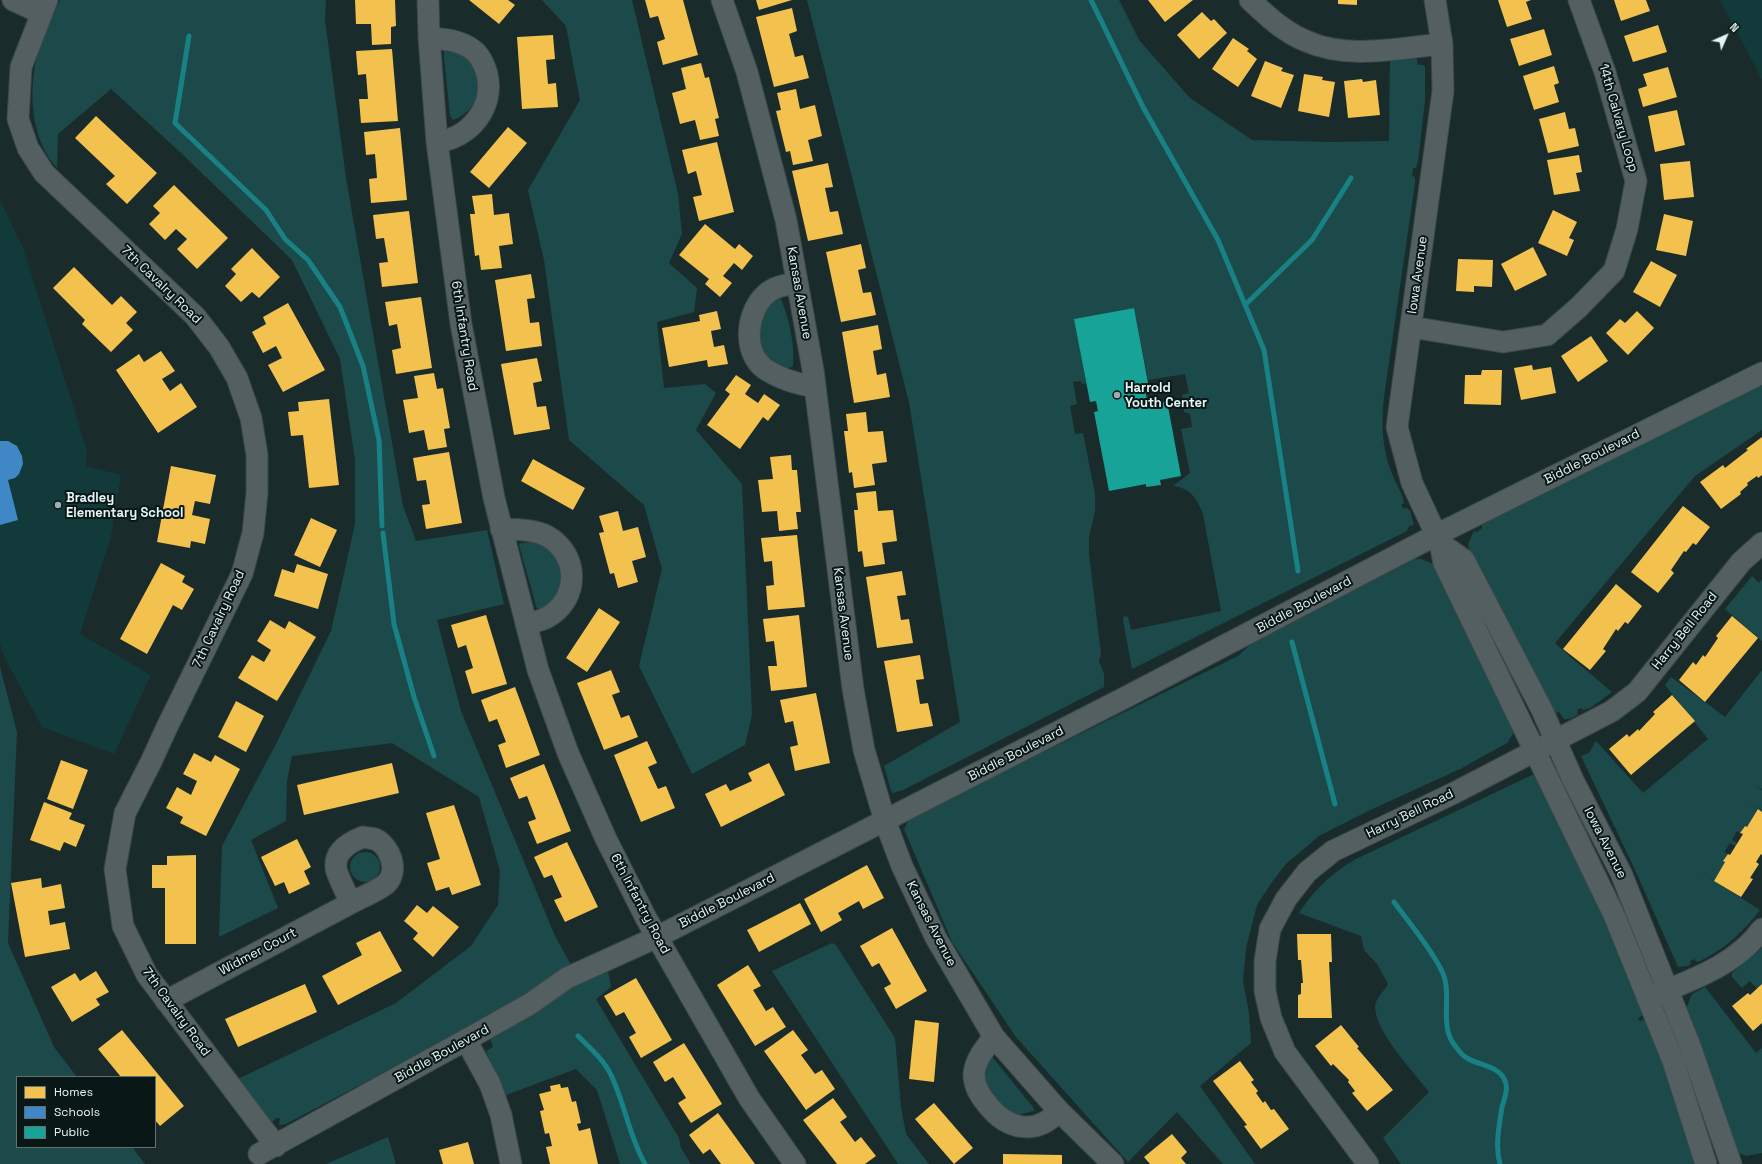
<!DOCTYPE html>
<style>
body{margin:0}
#map{position:relative;width:1762px;height:1164px;overflow:hidden;background:#1a2b2b;font-family:"Space Grotesk",sans-serif}
canvas{display:block}
.legend{position:absolute;left:16px;top:1076px;width:140px;height:72px;box-sizing:border-box;background:#0a1717;border:1px solid #617070;margin:0;padding:5px 7px;list-style:none;font-size:12px;color:#e4f5f5}
.legend li{display:flex;align-items:center;gap:8px;height:20px}
.legend b{width:20px;border:1px solid #617070}
.north{position:absolute;left:1706px;top:16px;width:40px;height:40px;-webkit-text-stroke:3px #0a1717;paint-order:stroke;rotate:45deg;font-size:11px;font-weight:700;line-height:16px;text-align:center;color:#e4f5f5}
.north::after{content:'';display:block;margin:auto;width:14px;height:18px;background:#e4f5f5;clip-path:polygon(50% 0,100% 100%,50% 72%,0 100%)}
</style>
<div id="map">
<canvas width="1762" height="1164"></canvas>
<ul class="legend">
<li><b style="height:11px;background:#f2c14e"></b>Homes</li>
<li><b style="height:11px;background:#3f88c5"></b>Schools</li>
<li><b style="height:11px;background:#17a398"></b>Public</li>
</ul>
<div class="north">N</div>
</div>
<script>
const g = document.querySelector('canvas').getContext('2d');
g.lineJoin = 'round';
function fillPath(path, color) {
  g.fillStyle = color;
  g.fill(path, 'evenodd');
}
function stroke(path, color, width, dash) {
  g.strokeStyle = color;
  g.lineWidth = width;
  g.lineCap = dash ? 'butt' : 'round';
  g.setLineDash(dash || []);
  g.stroke(path);
}
function label(font, color, halo, rows, align = 'center') {
  g.font = font + ' "Space Grotesk",sans-serif';
  g.lineWidth = 4;
  g.setLineDash([]);
  g.textBaseline = 'middle';
  g.strokeStyle = halo;
  g.fillStyle = color;
  for (const [text, x, y, turn = 0] of rows) {
    g.save();
    g.translate(x, y);
    g.rotate((+turn || 0) * Math.PI / 180);
    g.textAlign = isNaN(turn) ? turn : align;
    if (halo) g.strokeText(text, 0, 0);
    g.fillText(text, 0, 0);
    g.restore();
  }
}
fillPath(new Path2D(`
 M1720,0h42v80l-6,-12z
 M0,200l23,48 64,202 -1,16 35,9 -10,61 -31,98 71,41 -37,79 -72,-27 -38,-71 -4,-12z`), '#123a3a');
fillPath(new Path2D(`
 M60,0h266l-1,20 21,158 57,328 13,35 71,-11 17,74 -67,16 24,91 94,225 16,29 -88,55 -197,104 -7,1 1,-7h-4l-4,4 -34,-43 158,-76 75,-57 27,-41 2,-34 -21,-74 -87,-54 -100,13 -5,25 -1,40 -35,19 27,68 -59,29 3,-91 55,-104 54,-111 24,-107v-64l-15,-101 -48,-99 -112,-108 -69,-63 -53,45 -1,34c-29,-32 -29,-84 -17,-123 5,-16 13,-30 20,-45z
 M542,0h90l46,194 4,40 -13,29 28,25 -3,24 -37,10 7,66 41,-4 11,9 -20,37 46,54 10,231 -7,30 -53,29 -53,-108 23,-97 -18,-64 -75,-65 -25,-180 -16,-70 52,-90 -14,-74z
 M807,0h312l20,40 51,58 62,42 78,2 59,-1 1,-84 26,-1 2,9h5l2,2v33l-7,61 -2,7h-3l-1,8 3,1v6l-31,214c-3,27 -2,52 8,77 4,10 10,18 12,29l-3,2 3,4 3,-1 3,3 4,14 -5,1 -2,5 -275,138 -9,-49 1,-4 4,1 3,13 90,-19 -18,-97c-6,-16 -13,-26 -30,-28l17,-13 -9,-44 11,-2 -2,-13 -6,-2 -2,-17 7,-2 -4,-19 -37,6 -14,-72 -59,11 11,64 -4,1 -1,-3 -8,1 4,22 -7,2 5,28 8,-1 12,61v17l-6,26v17l12,100 -2,7 5,13v13l-201,103 -10,3 -2,-2 -7,-25 76,-44 -51,-320z
 M449,48c5,3 15,6 19,10 20,23 12,52 -15,62l-3,-4 -6,-58v-9z
 M774,299h7c8,19 14,46 12,67 -15,9 -32,-11 -34,-26 -1,-5 -1,-16 0,-21 2,-7 11,-15 15,-20z
 M1762,381v49l-67,46 -140,167 19,17 38,32 -22,16 -7,2 -2,-2 -4,2 1,4c-3,3 -9,6 -14,5l-5,-7 -7,2 -82,-158 -2,-12 6,-13 3,1 5,-4v-5z
 M535,542c26,9 26,27 26,51l-23,20 -19,-68 2,-2z
 M1415,559h6l13,5 79,161v9l-6,9 -47,26 -94,43 -47,24 -33,28 -14,18 -15,23 -11,43 -3,33 6,32 2,30 -51,43 55,78h-32l-46,-52 -49,50 -112,-125 -64,-95 -48,-113 6,-11 328,-162 13,-12z
 M1752,576l7,7 3,-4v62l-37,-32z
 M0,667l17,65 -9,211 46,104 23,30h-60v70h115l13,17h-145z
 M1762,670v119l-9,-5 9,6v21l-18,-11 14,9 -11,18 -3,-1 -4,7 -3,-2 -5,9 5,3 -2,3 -5,-3 -6,9 4,2 -4,7 1,1 -11,19 -15,-10 61,39c-17,22 -35,39 -60,51l-4,1 -1,-3 -5,2 1,3 -3,2 -10,1 -42,-95 -55,-116 8,-3 7,-12 47,52 65,-54 -43,-54 6,-8 54,40z
 M1534,774l8,4 104,235 -8,5 2,3 9,-2 52,145h-300l-18,-26 46,-46c-14,-19 -60,-66 -53,-90 3,-7 9,-12 12,-18l-11,-20 -13,-14 -3,-14 -62,-23c15,-23 32,-39 55,-53z
 M350 867a15 15 0 1 1 30 0a15 15 0 1 1-30 0Z
 M832,943l4,2 59,93 6,69 5,27 23,30h-31l-126,-193z
 M1762,948v37l-5,4 -7,-8 -8,7 -10,-11v-4z
 M608,971l3,16 -15,12 83,139 2,10 10,16h-71l-23,-74 -21,-21 -70,26 -20,-44 7,-4 -3,-9 45,-26 37,-27h6z
 M1705,987l51,66 6,-5v105l-16,3 -9,-4 -51,-143 6,-15z
 M990,1056l3,2 40,49 1,4 -17,4 -19,-7 -17,-34z
 M388,1137l8,27h-70z`), '#1c4a4b');
fillPath(new Path2D(`
 M355,0h40l1,26 -5,1v17l-19,1 -1,-21h-15z
 M469,0h39l7,5 -16,19z
 M645,0h38l15,55 -35,10 -6,-23 8,-3 -7,-23 -8,2z
 M756,0h36l-33,10z
 M1148,0h45l-28,22z
 M1338,0h19v5l-19,-1z
 M1498,0h33l-5,2 6,17 -25,8z
 M1614,0h32l4,11 -29,10z
 M792,8l5,23 -8,3 6,23 8,-2 6,23 -35,9 -18,-70z
 M1202,12l9,9 3,-2 13,14 -28,26 -22,-24z
 M1658,25l9,27 -34,10 -9,-26z
 M1544,29l8,26 -33,11 -9,-27z
 M553,35l2,24 -9,1 2,24 8,-1 2,24 -36,2 -5,-72z
 M1233,38l16,11 -2,2 10,8 -19,28 -26,-18z
 M392,49l6,72 -37,2 -2,-24h9l-2,-25 -8,1 -2,-24z
 M1265,61l18,7 -2,3 13,4 -13,33 -30,-12z
 M701,63l4,15 4,-1 10,41 -4,1 4,17 -19,4 -5,-20 -15,4 -8,-31 14,-4 -5,-21z
 M1554,66l5,17 -5,2 5,17 -25,8 -11,-34z
 M1668,67l9,30 -34,10 -5,-18 9,-3 -4,-12z
 M1304,74l19,3 -1,3 13,2 -6,35 -31,-6z
 M1362,79l1,3 13,-2 4,35 -32,3 -4,-37z
 M796,89l4,20 15,-4 7,31 -14,4 5,21 -20,4 -3,-14 -4,1 -10,-41 5,-1 -4,-17z
 M1677,110l8,35 -30,7 -7,-36z
 M1565,112l4,17 6,-1 4,18 -31,7 -9,-34z
 M96,116l61,57 -30,31 -21,-20 9,-8 -40,-38z
 M508,127l19,16 -38,45 -19,-16z
 M400,128l7,72 -36,3 -2,-24 8,-1 -2,-24 -9,1 -2,-23z
 M717,142l17,70 -35,9 -6,-24 9,-2 -6,-24 -8,3 -6,-24z
 M1579,155l3,17 -6,1 4,18 -26,4 -7,-35z
 M1690,161l4,36 -30,3 -4,-36z
 M828,163l5,24 -8,1 5,24 8,-1 5,23 -35,7 -16,-70z
 M174,185l54,53 -31,31 -20,-20 10,-10 -11,-10 -11,11 -16,-16 11,-11 -7,-7z
 M492,194l2,21 15,-2 4,31 -14,2 3,22 -21,2 -2,-15 -4,1 -5,-42h5l-3,-18z
 M1553,210l24,12 -8,16 5,2 -7,16 -29,-13z
 M409,211l9,72 -36,4 -3,-24 9,-1 -4,-24 -8,1 -3,-24z
 M1664,214l29,7 -7,35 -30,-6z
 M705,224l30,25 4,-5 14,12 -11,14 -8,-7 -11,13 9,7 -12,14 -15,-13 4,-5 -30,-24z
 M861,244l5,24 -8,2 5,23 8,-1 5,23 -35,7 -15,-70z
 M1533,247l14,28 -32,16 -14,-27z
 M252,248l28,29 -21,21 -7,-6 -11,10 -16,-16 11,-12 -5,-5z
 M1458,259l35,1 -1,27 -18,-1v6l-18,-1z
 M1651,261l26,14 -17,32 -27,-15z
 M74,267l38,38 9,-9 16,16 -11,11 7,7 -22,22 -29,-28 3,-4 -32,-32z
 M531,274l4,24 -8,1 3,24 9,-1 3,24 -36,5 -11,-71z
 M421,297l11,71 -36,6 -4,-24 9,-2 -4,-24 -8,2 -4,-24z
 M288,303l37,67 -42,22 -15,-27 14,-7 -6,-12 -13,7 -11,-21 14,-8 -3,-7z
 M717,311l4,18 -10,2 3,16 10,-2 4,19 -20,3 -1,-7 -38,7 -7,-39 38,-7 -1,-6z
 M1637,311l17,17 -26,27 -22,-22 14,-14 5,4z
 M878,325l4,24 -9,2 4,24 9,-2 4,24 -36,6 -12,-71z
 M1591,336l17,25 -30,21 -17,-26z
 M161,351l14,20 -13,8 8,12 11,-8 16,24 -39,26 -42,-63 23,-16 5,8z
 M537,358l5,23 -9,2 4,24 9,-1 4,23 -36,6 -13,-71z
 M1532,365l1,5 18,-3 5,26 -35,7 -7,-32z
 M1482,370h20l-1,35 -37,-1 1,-29h16z
 M434,373l3,16 6,-1 7,40 -6,1 3,18 -19,3 -4,-20 -15,3 -6,-33 15,-2 -4,-22z
 M736,375l15,10 -6,9 13,9 6,-9 16,11 -12,16 -5,-4 -23,32 -33,-24 23,-31 -5,-4z
 M329,399l10,86 -30,3 -6,-53 -12,1 -3,-24 11,-1 -1,-9z
 M866,412l2,20 15,-1 4,31 -15,2 3,21 -21,3 -2,-16 -3,1 -5,-42h4l-2,-17z
 M1762,437v38l-4,3 -1,-2 -10,7 1,2 -8,7 1,2 -20,15 -21,-27 23,-17 2,3 23,-18 -2,-1z
 M449,452l13,71 -36,6 -4,-24 8,-1 -4,-24 -9,1 -4,-23z
 M791,455l1,15h5l4,42h-5l2,17 -19,2 -2,-20 -15,1 -4,-32 15,-1 -3,-22z
 M533,459l52,29 -12,22 -52,-29z
 M171,466l45,9 -6,29 -15,-3 -3,14 18,4 -5,25 -14,-3 -1,7 -33,-6z
 M876,491l2,20 15,-1 4,31 -15,2 3,21 -21,3 -2,-16 -4,1 -4,-42h4l-2,-17z
 M1683,506l27,21 -14,18 -3,-2 -7,9 -2,-1 -13,19 3,3 -16,20 -27,-21z
 M618,511l5,20 15,-4 8,30 -14,4 6,21 -20,6 -4,-15 -4,1 -11,-41 5,-1 -5,-16z
 M311,518l26,12 -17,37 -26,-12z
 M797,535l8,72 -37,3 -2,-24 8,-1 -2,-24 -8,1 -3,-24z
 M161,563l24,13 -3,6 12,7 -12,21 -9,-5 -26,49 -27,-15z
 M297,564l31,10 -10,35 -44,-13 8,-27 12,4z
 M902,571l4,24 -9,1 4,24 8,-1 4,24 -36,5 -11,-71z
 M1616,584l26,22 -14,18 -3,-2 -7,9 -2,-2 -13,20 3,2 -16,19 -27,-21z
 M599,608l21,14 -33,50 -21,-14z
 M486,615l21,69 -35,10 -7,-23 8,-3 -7,-23 -8,3 -7,-23z
 M799,615l8,72 -36,4 -3,-25h9l-3,-25 -8,1 -3,-23z
 M1732,616l26,22 -53,64 -26,-22 14,-18 3,3 7,-10 2,2 13,-19 -2,-2z
 M270,620l15,9 4,-8 27,16 -39,64 -39,-23 14,-23 12,7 7,-12 -14,-9z
 M920,655l4,24 -8,1 4,24 8,-1 5,23 -36,6 -13,-71z
 M611,670l9,22 -8,3 9,23 8,-3 9,22 -34,13 -27,-67z
 M515,687l25,68 -34,13 -8,-23 8,-3 -9,-23 -8,3 -8,-22z
 M816,693l14,70 -35,8 -5,-24 8,-2 -5,-24 -8,2 -5,-23z
 M1672,695l23,26 -64,54 -22,-26 18,-15 2,3 9,-8 1,2 16,-17 -2,-2z
 M236,701l28,15 -18,36 -28,-15z
 M647,741l10,22 -9,4 10,22 8,-3 9,22 -34,14 -27,-67z
 M194,753l17,9 4,-7 25,14 -34,67 -26,-13 3,-6 -17,-9 11,-21 14,8 6,-14 -14,-7z
 M61,760l27,10 -15,39 -26,-10z
 M392,763l7,30 -95,22 -7,-30z
 M769,763l16,32 -64,32 -16,-33 21,-10 4,7 22,-10 -4,-8z
 M544,764l27,67 -34,13 -9,-22 8,-3 -9,-23 -8,3 -9,-21z
 M44,802l28,11 -3,6 16,6 -9,22 -12,-5 -4,9 -30,-11z
 M454,805l27,80 -29,10 -3,-8 -13,4 -9,-28 13,-4 -14,-46z
 M1758,809l4,3v43l-1,-1 -5,8 3,2 -9,14 3,1 -12,18 -27,-16 11,-19 -2,-1 5,-7 2,1 13,-21 -3,-1 5,-7 2,1z
 M297,839l14,28 -7,4 6,13 -21,10 -5,-12 -9,4 -14,-29z
 M567,842l31,65 -33,15 -11,-22 8,-3 -10,-22 -8,3 -10,-21z
 M196,855v89h-31v-56h-13v-23h15v-9z
 M867,865l17,33 -21,11 -4,-8 -21,12 4,7 -21,12 -17,-33z
 M41,878l1,10 19,-4 4,24 -17,3 2,14 15,-3 5,27 -45,8 -14,-74z
 M800,903l11,21 -52,28 -12,-22z
 M417,905l10,8 6,-7 26,21 -26,30 -20,-18 5,-6 -14,-12z
 M892,928l35,63 -31,18 -12,-21 7,-4 -12,-21 -7,4 -12,-21z
 M380,931l22,40 -64,34 -16,-29 40,-21 -6,-12z
 M1297,934h34l1,28h-3l3,56h-34v-23l3,-1v-11h2l-2,-23h-3z
 M748,965l13,21 -8,4 13,21 7,-4 13,20 -31,19 -38,-61z
 M96,971l13,21 -13,7 4,6 -28,17 -21,-35 24,-14 5,8z
 M636,978l36,62 -31,18 -12,-21 7,-4 -12,-21 -8,4 -12,-20z
 M305,984l12,28 -79,35 -13,-28z
 M1762,984v39l-9,8 -21,-25 16,-13 2,2z
 M915,1020l24,3 -5,59 -25,-3z
 M1341,1025l18,22 -2,1 36,42 -26,21 -15,-18 3,-2 -7,-9 1,-2 -16,-16 -2,2 -16,-20z
 M122,1030l62,76 -24,20 -5,-6v-43h-34l-23,-28z
 M793,1030l15,20 -7,5 14,19 7,-4 13,19 -29,21 -42,-59z
 M684,1043l38,61 -31,19 -13,-20 8,-5 -13,-21 -8,5 -12,-20z
 M1240,1061l14,19 -3,2 7,9 -2,2 7,10 2,-2 6,9 3,-1 15,20 -28,20 -17,-23 3,-1 -34,-44z
 M560,1084l1,4 7,-1 4,15 4,-1 5,22 -4,1 2,7 11,-3 8,36h-48l-4,-17 6,-1 -3,-13 -4,1 -5,-23 4,-1 -5,-16 12,-3 -1,-5z
 M833,1098l14,19 -7,5 15,20 6,-5 15,19 -11,8h-28l-34,-44z
 M934,1103l39,45 -19,16 -39,-45z
 M718,1113l37,51h-34l-11,-15 -7,5 -14,-19z
 M1172,1134l15,18 -6,6 5,6h-36l-6,-7z
 M468,1142l6,22h-31l-4,-14z
 M1003,1154l59,1v9h-59z`), '#f2c14e');
fillPath(new Path2D(`
 M0,441h8l9,5 5,10 1,8 -4,10 -4,4 -7,2 10,40 -18,5z`), '#3f88c5');
fillPath(new Path2D(`
 M1134,308l15,80 -4,1 3,16 19,-4 14,75 -21,4 1,5 -15,2v-3l-37,7 -15,-79 4,-1 -2,-10 -6,1 -16,-83z`), '#17a398');
stroke(new Path2D(`
 M1091,0l52,107 75,133 46,110 34,221
 M189,36l-14,87 91,87 19,29 23,21 32,47 23,59 16,74 3,86
 M1245,305l67,-65 39,-62
 M383,533l11,91 20,73 20,59
 M1292,642l43,162
 M1394,902c13,18 47,59 51,78 5,20 -4,45 8,63 3,4 9,13 14,15 13,8 35,8 39,26 2,8 -2,15 -4,23 -3,19 -7,39 -2,57
 M578,1036c11,11 26,24 33,39 14,29 18,61 34,89`), '#198183', 5);
const minor = new Path2D(`
 M13,0l28,13
 M47,0l-26,67 -3,52 10,29 16,25 151,143 24,31 18,31 14,40 6,37v38l-4,40 -11,41 -75,153 -16,35 -26,51 -10,56 8,57 24,49 129,171
 M428,0l1,38 8,104 24,182 33,174 44,172 30,83 38,86 40,79 103,180 46,66
 M722,0l25,72 39,148 27,150 40,319 11,61 21,71 17,45 34,72 58,99 65,74 54,53
 M1250,0c17,16 34,32 56,41 42,19 92,7 136,3
 M1435,0l7,44 1,47 -46,336 15,56 28,60 4,20 171,354 58,144 33,103
 M429,38c16,1 31,2 44,12 7,5 12,16 14,24 8,33 -17,64 -50,68
 M797,283c-11,2 -22,3 -31,11 -20,18 -24,58 -1,75 15,10 32,15 50,18
 M1411,327l92,15 44,-7 32,-28 35,-36 13,-42 9,-48 -31,-109 -26,-72
 M501,529c12,0 35,1 46,7 33,19 33,64 -1,82 -5,3 -14,4 -20,6
 M1440,543l24,17 78,150 31,70 48,93 69,173 41,118
 M363,837c3,1 8,1 12,2 15,7 24,31 12,44 -7,7 -27,15 -36,20 -4,-9 -14,-27 -15,-35 -2,-17 14,-26 27,-31z
 M1655,995c39,-16 82,-31 107,-66
 M166,1001l185,-98
 M994,1037c-9,11 -19,23 -20,37 0,12 6,22 13,30 20,26 49,32 72,7
 M466,1040l24,44 11,31 10,49
 M259,1154l207,-114 64,-36 37,-26 90,-41 471,-241 308,-161 326,-162
 M1368,1164l-83,-112 -14,-34 -6,-27v-30l5,-32 16,-30 21,-27 26,-21 121,-58 158,-82 25,-19 104,-130 21,-19`);
stroke(minor, '#3a4848', 23);
stroke(minor, '#535f60', 21);
for (const [x, y, r, color] of [
 [1117,395,4,"#9daeae"],
 [58,505,4,"#9daeae"]
]) {
  const dot = new Path2D();
  dot.arc(x, y, r, 0, 2 * Math.PI);
  g.fillStyle = color;
  g.fill(dot);
  stroke(dot, '#0a1717', 1.5);
}
label('13px', '#e4f5f5', '#0a1717', [
 ["14th Calvary Loop",1618,118,74],
 ["Iowa Avenue",1418,275,-82],
 ["7th Cavalry Road",161,285,44],
 ["Kansas Avenue",799,293,80],
 ["6th Infantry Road",464,336,81],
 ["Biddle Boulevard",1592,457,-27],
 ["Biddle Boulevard",1304,605,-28],
 ["Kansas Avenue",843,614,83],
 ["7th Cavalry Road",219,619,-65],
 ["Harry Bell Road",1685,631,-51],
 ["Biddle Boulevard",1016,754,-27],
 ["Harry Bell Road",1410,814,-26],
 ["Iowa Avenue",1605,843,63],
 ["Biddle Boulevard",727,901,-27],
 ["6th Infantry Road",640,904,62],
 ["Kansas Avenue",931,924,63],
 ["Widmer Court",258,952,-28],
 ["7th Cavalry Road",176,1012,54],
 ["Biddle Boulevard",442,1054,-29]
]);
label('bold 13px', '#e4f5f5', '#0a1717', [
 ["Harrold",1125,388],
 ["Youth Center",1125,403],
 ["Bradley",66,498],
 ["Elementary School",66,513]
], 'left');
</script>
